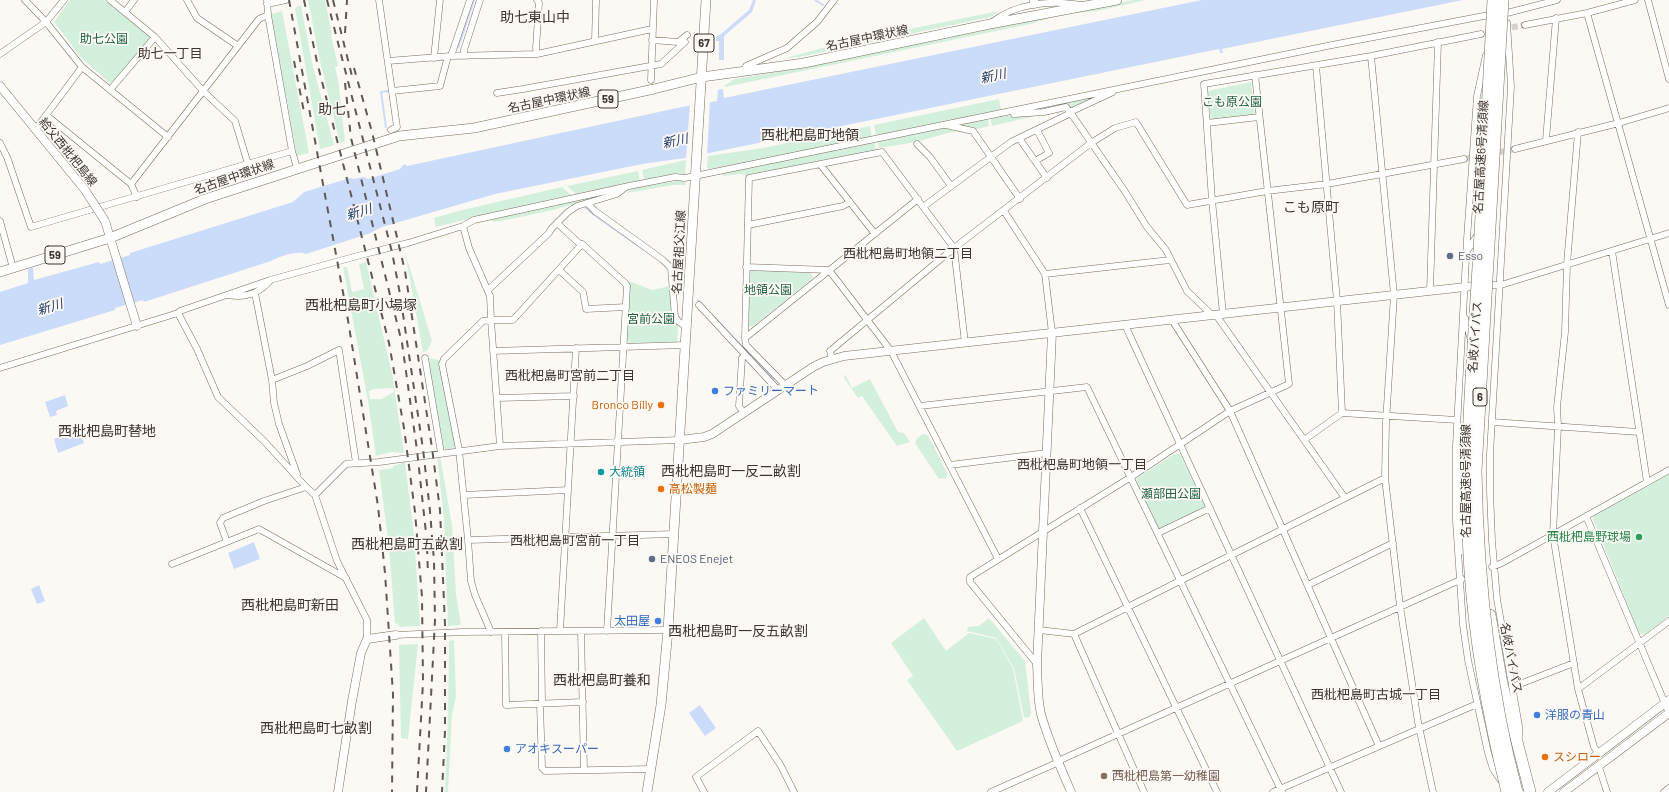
<!DOCTYPE html>
<meta charset="utf-8">
<style>
body{margin:0}
canvas{display:block;background:#fcf8f4}
</style>
<canvas width="1669" height="792"></canvas>
<script>
const g = document.querySelector('canvas').getContext('2d');
g.lineJoin = 'round';
function fillPath(path, color) {
  g.fillStyle = color;
  g.fill(path, 'evenodd');
}
function stroke(path, color, width, dash) {
  g.strokeStyle = color;
  g.lineWidth = width;
  g.lineCap = dash ? 'butt' : 'round';
  g.setLineDash(dash || []);
  g.stroke(path);
}
function label(font, color, halo, rows, align = 'center') {
  g.font = font + ' Barlow,"Noto Sans JP",sans-serif';
  g.lineWidth = 3.5;
  g.setLineDash([]);
  g.textBaseline = 'middle';
  g.strokeStyle = halo;
  g.fillStyle = color;
  for (const [text, x, y, turn = 0] of rows) {
    g.save();
    g.translate(x, y);
    g.rotate((+turn || 0) * Math.PI / 180);
    g.textAlign = isNaN(turn) ? turn : align;
    if (halo) g.strokeText(text, 0, 0);
    g.fillText(text, 0, 0);
    g.restore();
  }
}
fillPath(new Path2D(`
 M70,0h34l45,36v5l-36,41 -3,1 -28,-24 -28,-37z
 M308,0h17l7,34 -1,2 7,29 -3,3 3,11 7,62 -5,2 -20,-82z
 M1133,0h13l-49,11 -24,2z
 M301,5l11,58 22,82 -14,4 -25,-141z
 M282,11l27,142 -12,3 -26,-142z
 M999,11l-8,6 -191,40 -18,2 62,-17z
 M1056,16l-26,8 -305,63v-2l10,-6 71,-12z
 M1251,82l4,34 -44,5 -3,-30z
 M1106,94l-34,14 -7,-2 -21,5 -27,1z
 M999,99l2,11 -125,26 -2,-11z
 M1044,114l-52,12 -2,-9 5,-1z
 M988,118l1,8 -15,4 -22,-5z
 M870,126l2,11 -162,32 -3,-1 1,-12 55,-8z
 M945,128l24,3 -17,1 -36,10 -37,6 -2,-7z
 M874,141l2,9 -130,25 -6,-1 -17,2 -2,-4z
 M686,160l-1,15 -9,-2 -32,7 -2,-10z
 M638,171l2,10 -64,13 -9,-8z
 M684,180l2,5h-13l-46,8 4,-5z
 M562,187l9,8 -62,14 -73,18 -2,-9 24,-7z
 M612,191l1,2c-39,12 -78,22 -119,29l-3,-2 -16,2z
 M405,252l27,89 -5,10 -4,1z
 M366,262l26,111 12,80 -13,-1 -15,4 -8,-55 -25,-134h4l5,25 12,-3 -5,-25zM393,388l1,4 -13,7h-11l-1,-8 5,-2z
 M752,270l59,3 2,5 -61,49 -5,-3 2,-51z
 M629,281l23,9 18,-4 4,32 4,8 -1,16 -47,1 -4,-3z
 M428,358l11,2 16,86 -3,3h-8l-15,-78z
 M845,374l7,14 18,-9 28,53 6,1 6,9 -13,4 -35,-50 -4,2 -14,-20z
 M923,434l5,1 20,40 -2,3 -7,1 -24,-36 2,-5z
 M1176,453l4,1 25,52 -43,23 -4,-1 -22,-46 1,-4z
 M437,456h3l12,69 4,69 5,31 -13,1 -4,-107z
 M405,462l9,73 6,91 -21,1 -1,-4 -3,1 -6,-77 -10,-77 14,-2v-2z
 M1669,474v142l-25,19 -5,-2 -46,-114 1,-4z
 M924,618l22,33 23,-18 27,6 17,29 10,53 -66,30 -50,-71 6,-4 -22,-33z
 M989,618l36,43 6,52 -1,3 -2,2 -4,-1 -10,-49 -18,-30 -29,-7 1,-4 11,-1z
 M454,640l2,56 -4,19 -4,77h-3l3,-74 1,-77z
 M418,644l-10,95 -7,-1 -2,-93z`), '#d3f0dd');
fillPath(new Path2D(`
 M753,0h3l-4,12 -28,24v24h-5v-19h-3v-4l5,-3 28,-24z
 M1202,0h261l-241,49 1,4h-3l-1,-4 -534,109 -43,6 -147,30 -113,33 -14,7 -62,20c-9,-4 -26,2 -35,7l-127,41 -1,-2 -28,8v2l-115,35v-53l28,-9v-14l5,-1 1,12 65,-18 1,2 30,-9v-2l163,-51 11,-10 46,-14 4,1 10,-2 4,2 32,-10 4,-5 3,2 275,-59 35,-6 1,-11 5,-1 1,9z
 M65,395l3,11 -12,5 1,4 -7,2 -5,-15z
 M79,430l5,13 -26,10 -4,-14z
 M254,542l6,17 -26,10 -6,-16z
 M39,585l6,16 -8,3 -6,-15z
 M700,705l16,23 -11,8 -16,-23z`), '#cbdcfb');
fillPath(new Path2D(`
 M710,100l-3,55 -21,5 4,-57z`), '#fcf8f4');
stroke(new Path2D(`
 M815,0l8,5
 M458,48l16,-48
 M386,127l-5,-35 7,-1
 M584,206l10,9 56,39
 M698,300l4,4
 M712,315l61,64`), '#cbdcfb', 2);
stroke(new Path2D(`
 M1503,29l22,-4
 M1464,159l51,-10`), '#d6d1cc', 6, [6, 3]);
const street = new Path2D(`
 M25,0l21,22 36,45 86,70
 M110,0l45,37 49,55 31,29 13,43
 M187,0l10,18 41,28
 M267,0l1,15 24,136 5,17
 M379,0l18,127 -6,3
 M470,0l-19,56 86,-2 115,-25
 M537,0l2,3 -3,45 1,6
 M1648,0l21,79
 M267,4l19,-4
 M125,12l9,-12
 M1507,13l50,-13
 M1587,13l82,292
 M991,23c24,-20 60,-23 90,-18
 M1507,23l4,63 -21,368v37l2,50 5,58 22,127v10
 M1525,25l62,-12 48,-13
 M652,40l26,2 9,-7
 M595,41l1,-41
 M0,54l46,-32 18,-22
 M1486,55l-9,41 -10,143 -11,207v75l7,104 5,35 20,93 5,16 9,13
 M464,56v-6l16,-50
 M1371,56l23,239 -8,127 -1,56 15,128 18,116 15,70
 M434,58l6,-58
 M388,61l63,-5
 M1316,66l21,235 5,112
 M744,71l2,-5 41,-18 30,-26 17,-22
 M651,80l3,-80
 M110,90l45,-53
 M392,91l48,-5 8,-30
 M497,93l26,-4 138,-25 24,-22
 M1070,112l43,-20
 M1014,114l30,-2 22,-5 4,5 54,78 23,37 19,23 21,41 25,24
 M46,115l85,69
 M1207,123l52,-6
 M946,125l27,6 47,68
 M35,130l47,-63
 M1578,132l-11,132 -2,68 -8,75 1,19 -5,109 25,154 16,58 5,7
 M1019,138l28,40
 M1546,140l10,-122
 M0,143l7,14 24,70 261,-76
 M917,144l13,13 21,29
 M1515,149l104,-26 50,-15
 M1035,161l14,-8 -12,-23
 M820,164l55,70
 M137,197l-6,-13 128,-165 9,-4
 M587,203l8,8 68,49 8,8 4,49 4,5 8,5
 M923,207l88,-65 60,-29
 M1004,211l41,63 7,59
 M0,221l13,47
 M557,223l24,22
 M748,225l95,-19 7,-4
 M463,226l6,22 21,48 1,24 -8,1 -39,38 -2,5 17,86 9,90 3,41 4,14 16,37
 M1467,251l11,-17
 M1612,251l35,231
 M746,267l83,3 62,81 107,208
 M559,270l24,22 3,17 40,-2
 M1045,274l125,-14
 M1491,285h10l168,-52
 M488,290l61,-57 2,-4 17,-17 9,-6 40,-12 9,-7
 M1430,291l8,-249
 M255,293l17,87 2,23 5,21 18,50
 M228,295c16,3 30,-1 41,-13
 M699,305l79,85
 M178,313l19,36 21,48 47,45 41,45 9,8 22,66 30,59v19
 M1223,314l-11,-114 -8,-116 167,-28 110,-22
 M1216,315l129,183
 M1465,318l5,19
 M1172,320l58,91 149,335
 M1125,325l216,467
 M745,338l173,-139
 M493,351l193,-6
 M425,358l16,95
 M832,359l-2,-8 124,-103 137,-105 24,-15 21,-6 51,83 80,-14 60,-7 137,-25
 M0,368l178,-55 2,-2 90,-31 91,-25 47,-12 55,-17 11,-6 155,-34 46,-9 10,1 647,-133 157,-30
 M272,380l35,-14 32,-16 17,113
 M785,385l-39,-40 -1,-7 4,-160 133,-26 72,96 11,95
 M497,398l77,-2
 M920,406l167,-19 195,405
 M744,413l-5,-7 3,-48 3,-3
 M1492,422l147,10
 M1304,440l38,-27 115,7
 M500,446l-9,-126h22l69,-76 43,39 2,3 -20,345
 M950,465l97,-12
 M315,495l31,-31 33,-2 121,-16 180,-6
 M464,495l104,-5
 M1080,508l137,284
 M1586,516l83,197
 M1158,533l52,-25
 M468,540l206,-6
 M227,542l-7,-19 3,-5 41,-17 42,-14
 M172,564l87,-35 87,49
 M1492,567l10,-4 167,-93
 M1308,585l85,-42
 M1039,630l35,4 311,-156
 M541,631l1,73
 M560,631l16,-283
 M581,631l3,139
 M505,632l1,73 77,-3
 M1074,634l70,158
 M396,635l67,-3 205,-2
 M1037,664l-67,-82v-5l161,-100 99,-66 59,-27 -34,-309
 M1512,687l62,-24
 M1578,689l91,-68
 M540,704l2,64 3,3 106,-2
 M1058,761l404,-182
 M1599,767l8,25
 M704,792l-8,-15 62,-46 23,35 13,26
 M991,792l68,-30
 M1273,792l204,-88
 M1664,792l5,-4`);
const secondary = new Path2D(`
 M1034,4v-4
 M0,86l85,104
 M105,221l32,105
 M1052,333l-15,331c1,17 0,33 4,50 7,26 19,52 30,78
 M680,440l24,-3 8,-3 101,-67 10,-5 21,-6 630,-70
 M338,792l14,-91 9,-48 6,-14 29,-4
 M1548,792l121,-92
 M1564,792l105,-79`);
const primary = new Path2D(`
 M0,272l110,-34 95,-39 194,-63 75,-8 180,-39 48,-12 102,-14 186,-39 127,-24
 M647,792l14,-87 7,-75 38,-630`);
const highway = new Path2D(`
 M1463,440l-2,85 4,25
 M1490,615l12,69 28,108`);
stroke(street, '#7c6c5a', 7);
stroke(secondary, '#7c6c5a', 9);
stroke(primary, '#7c6c5a', 10);
stroke(highway, '#7c6c5a', 12);
stroke(street, '#fff', 6);
stroke(secondary, '#fff', 8);
stroke(primary, '#fff', 9);
stroke(highway, '#fff', 11);
stroke(new Path2D(`
 M289,0l58,314 31,192 7,67 8,121 -1,98
 M304,0l13,62 72,281 15,85 11,84 7,85 1,85 -6,110
 M327,0l65,252 8,42 23,155 7,62 4,50 1,59 -9,172
 M333,0l19,76
 M345,33l2,-33
 M294,61l10,51
 M354,68l18,64 33,139 27,177 8,62 5,115v106l-3,61
 M345,83l6,55 51,205 15,107 9,83
 M427,547l1,27`), '#605953', 2, [7, 7]);
const secondaryBridge = new Path2D(`
 M85,190l20,31`);
const highwayBridge = new Path2D(`
 M1493,0c-5,95 -10,189 -16,284 -6,95 -14,191 -7,287 5,74 19,149 37,221
 M1503,0l-27,471c2,108 13,216 41,321`);
stroke(secondaryBridge, '#7c6c5a', 9, []);
stroke(highwayBridge, '#7c6c5a', 12, []);
stroke(secondaryBridge, '#fff', 8);
stroke(highwayBridge, '#fff', 11);
for (const [x, y, r, color] of [
 [1450,256,4,"#5c6f8a"],
 [715,391,4,"#3f7fe0"],
 [661,405,4,"#e8710a"],
 [601,472,4,"#0f9aa8"],
 [661,489,4,"#e8710a"],
 [1639,537,4,"#2e9e5b"],
 [652,559,4,"#5c6f8a"],
 [658,621,4,"#3f7fe0"],
 [1537,715,4,"#3f7fe0"],
 [507,749,4,"#3f7fe0"],
 [1545,757,4,"#e8710a"],
 [1104,776,4,"#8d6e63"]
]) {
  const dot = new Path2D();
  dot.arc(x, y, r, 0, 2 * Math.PI);
  g.fillStyle = color;
  g.fill(dot);
  stroke(dot, '#fcf8f4', 1.5);
}
for (const [x, y, w] of [
 [704,43,20],
 [608,99,20],
 [55,255,20],
 [1480,397,14]
]) {
  const box = new Path2D();
  box.roundRect(x - w / 2, y - 9, w, 18, 3);
  g.fillStyle = '#fcf8f4';
  g.fill(box);
  stroke(box, '#3d352e', 1);
}
label('bold 11px', '#3d352e', null, [
 ["67",704,43],
 ["59",608,99],
 ["59",55,255],
 ["6",1480,397]
]);
label('12px', '#3d352e', '#fcf8f4', [
 ["名古屋中環状線",867,38,-12],
 ["名古屋中環状線",549,100,-12],
 ["給父西枇杷島線",68,152,51],
 ["名古屋高速6号清須線",1481,157,-87],
 ["名古屋中環状線",234,177,-19],
 ["名古屋祖父江線",679,252,-87],
 ["名岐バイパス",1475,337,-86],
 ["名古屋高速6号清須線",1466,481,-90],
 ["名岐バイパス",1511,658,79]
]);
label('12px', '#206442', '#fcf8f4', [
 ["助七公園",104,39],
 ["こも原公園",1232,102],
 ["地領公園",768,290],
 ["宮前公園",651,319],
 ["瀬部田公園",1171,494]
]);
label('12px', '#4e5e75', '#fcf8f4', [
 ["Esso",1458,256],
 ["ENEOS Enejet",660,559]
], 'left');
label('12px', '#366cbe', '#fcf8f4', [
 ["ファミリーマート",723,391],
 ["太田屋",650,621,"right"],
 ["洋服の青山",1545,715],
 ["アオキスーパー",515,749]
], 'left');
label('12px', '#c56008', '#fcf8f4', [
 ["Bronco Billy",653,405,"right"],
 ["高松製麺",669,489],
 ["スシロー",1553,757]
], 'left');
label('12px', '#0d838f', '#fcf8f4', [
 ["大統領",609,472]
], 'left');
label('12px', '#27864d', '#fcf8f4', [
 ["西枇杷島野球場",1631,537]
], 'right');
label('12px', '#785e54', '#fcf8f4', [
 ["西枇杷島第一幼稚園",1112,776]
], 'left');
label('13px', '#3d352e', '#fcf8f4', [
 ["助七一丁目",170,54],
 ["西枇杷島町地領二丁目",908,254],
 ["西枇杷島町宮前二丁目",570,376],
 ["西枇杷島町地領一丁目",1082,465],
 ["西枇杷島町宮前一丁目",575,541],
 ["西枇杷島町古城一丁目",1376,695]
]);
label('italic 13px', '#28406f', '#fcf8f4', [
 ["新川",993,76,-12],
 ["新川",675,141,-12],
 ["新川",359,212,-17],
 ["新川",50,307,-17]
]);
label('14px', '#3d352e', '#fcf8f4', [
 ["助七東山中",535,17],
 ["助七",332,109],
 ["西枇杷島町地領",810,135],
 ["こも原町",1311,207],
 ["西枇杷島町小場塚",361,305],
 ["西枇杷島町替地",107,431],
 ["西枇杷島町一反二畝割",731,471],
 ["西枇杷島町五畝割",407,544],
 ["西枇杷島町新田",290,605],
 ["西枇杷島町一反五畝割",738,631],
 ["西枇杷島町養和",602,680],
 ["西枇杷島町七畝割",316,728]
]);
</script>
